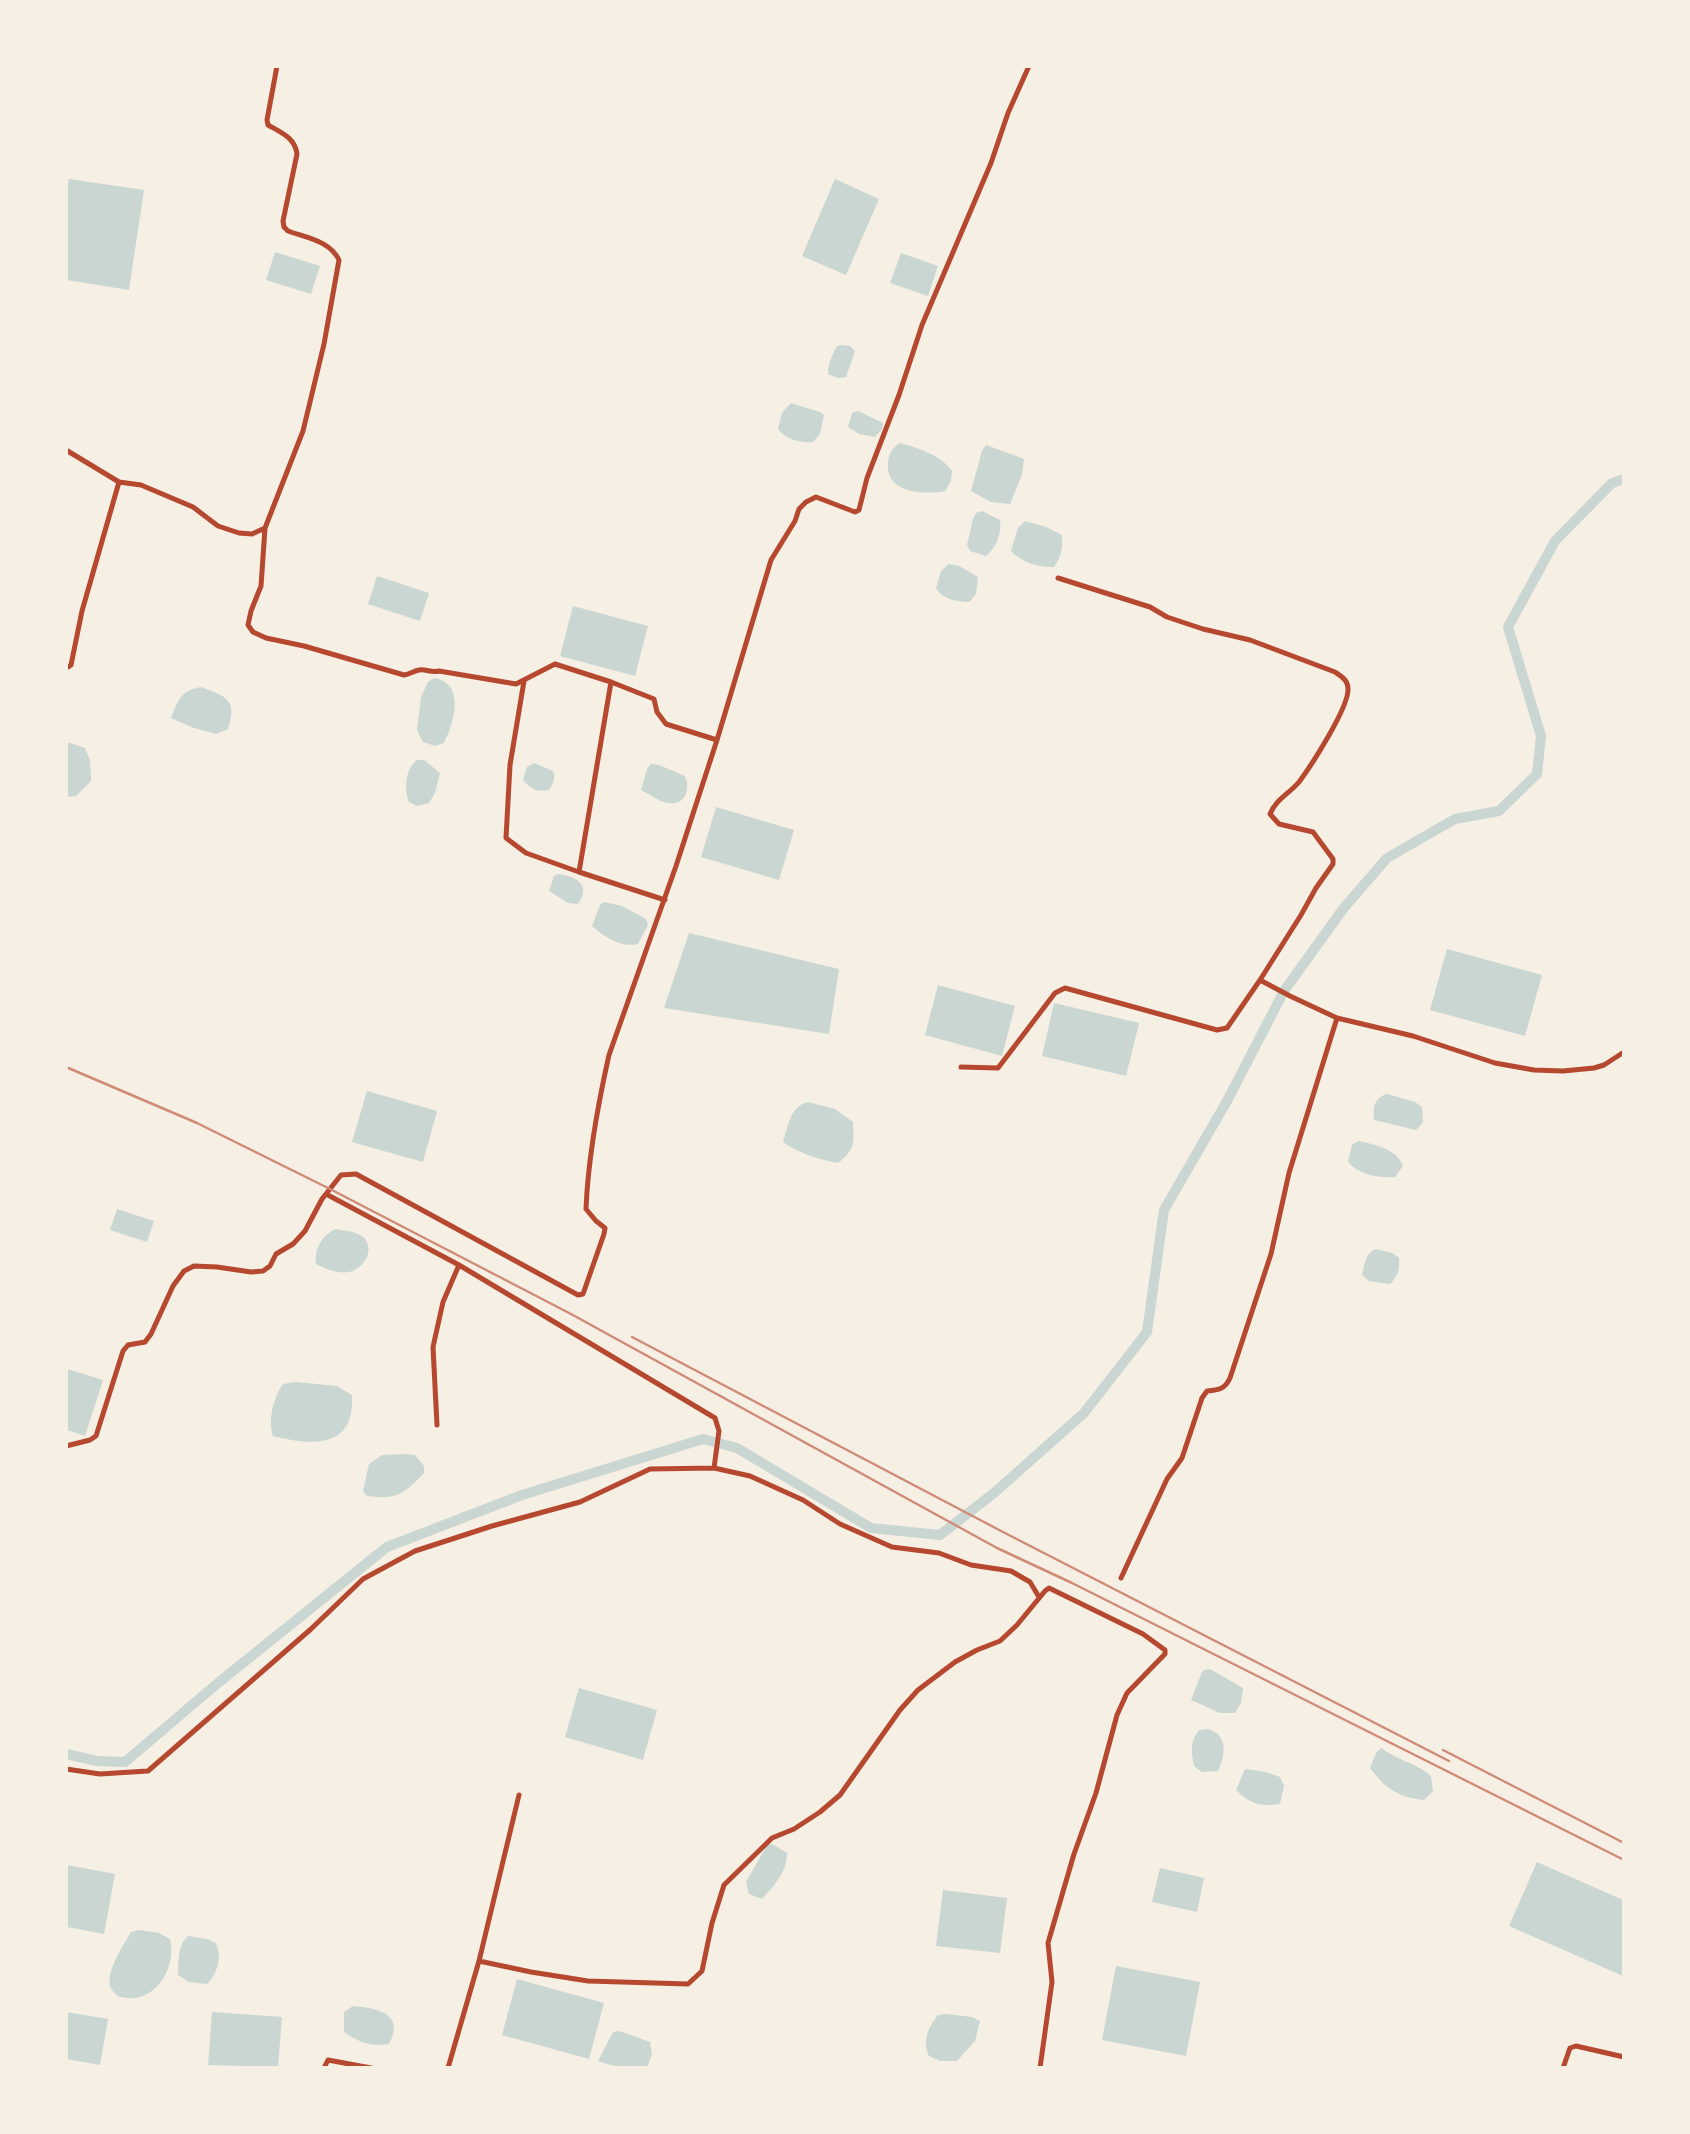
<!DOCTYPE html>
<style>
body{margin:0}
#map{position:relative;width:1690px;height:2134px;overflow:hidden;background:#f6efe4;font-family:"IBM Plex Sans",sans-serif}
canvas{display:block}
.frame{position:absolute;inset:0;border:68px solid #f6efe4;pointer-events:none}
</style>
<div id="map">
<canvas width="1690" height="2134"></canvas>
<div class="frame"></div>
</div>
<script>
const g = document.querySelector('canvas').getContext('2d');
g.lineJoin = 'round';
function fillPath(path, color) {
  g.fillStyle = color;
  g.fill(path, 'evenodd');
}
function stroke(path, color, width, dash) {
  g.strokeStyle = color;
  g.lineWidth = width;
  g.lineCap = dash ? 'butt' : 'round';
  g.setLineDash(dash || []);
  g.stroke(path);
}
fillPath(new Path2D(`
 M69,179l75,11 -15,100 -62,-10 -1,-83z
 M835,179l44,20 -33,76 -44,-19z
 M275,252l45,14 -9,28 -45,-14z
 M901,253l37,13 -10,30 -38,-13z
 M842,345l8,1 5,5 -9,26 -8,1 -10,-4c0,-10 4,-19 9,-28z
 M791,403l29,9 4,3 -4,19 -7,8c-12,1 -27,-2 -35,-13l4,-16z
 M858,411l25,12 -1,6 -7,8 -16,-3 -11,-7 4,-14z
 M900,443c18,5 41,12 52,28l-1,10 -6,10c-20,4 -58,2 -57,-25 0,-12 3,-17 12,-23z
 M986,445l38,14 -2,16 -12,29 -19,-2 -20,-11 11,-40z
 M982,511l18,9c2,13 -4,28 -14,36l-16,-5 -3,-6 6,-26 3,-6z
 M1025,521l21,6 16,8c1,13 -1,22 -8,32 -15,1 -33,-5 -43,-16l7,-23z
 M949,564l10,2 19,11 -2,17 -7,8c-12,0 -27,-3 -33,-14l5,-17z
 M377,576l52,17 -9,28 -52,-17z
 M573,606l75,20 -13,50 -75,-20z
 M434,678c32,5 20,46 10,65l-9,3 -12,-4 -6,-12 4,-33 7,-15z
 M201,687c25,9 37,13 27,42l-12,5 -22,-6 -23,-10c8,-19 9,-27 30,-31z
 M67,742l18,6 5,12 1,21 -15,15 -9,1z
 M417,760h7l16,13 -5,20 -6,10 -12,3 -8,-4c-5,-13 -4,-33 8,-42z
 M534,763l19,8c3,8 0,12 -4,19 -13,2 -18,-1 -26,-10l4,-13z
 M651,764l8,1 26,11c6,14 0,30 -18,27 -9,-2 -18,-9 -26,-13l6,-21z
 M716,807l78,23 -15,50 -78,-23z
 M558,874c18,2 34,11 20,30l-10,-1 -19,-12 5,-15z
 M604,902l18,4 24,13 2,6 -10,19c-18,4 -33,-7 -46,-18l8,-21z
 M689,933l150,36 -10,65 -165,-26z
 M1447,949l95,26 -17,61 -95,-26z
 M938,985l77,21 -13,50 -77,-21z
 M1054,1003l85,20 -13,53 -84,-20z
 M367,1091l70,20 -14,51 -71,-20z
 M1387,1094l28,8 7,5 1,15 -7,8 -42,-10c-1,-13 0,-22 13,-26z
 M808,1102l27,7 18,13c1,21 2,28 -15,41 -20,-4 -38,-9 -55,-21 5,-15 7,-36 25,-40z
 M1358,1141c15,3 40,8 45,25l-8,11c-16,1 -36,-2 -47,-15l4,-17z
 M117,1209l37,12 -7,21 -37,-12z
 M336,1229c8,2 20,2 27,8 13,12 1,32 -14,35 -10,2 -24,-3 -33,-8 -2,-15 6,-29 20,-35z
 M1376,1249l16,4 7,5c1,11 -1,18 -9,26l-21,-3 -7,-6c2,-9 4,-23 14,-26z
 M67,1369l36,11 -18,56 -18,-6z
 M296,1382l41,4 15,9c3,54 -39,51 -79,41 -5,-16 0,-38 10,-52z
 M404,1454l11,1 9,11v7c-20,21 -27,27 -57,23l-4,-5 6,-27 13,-9z
 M1210,1669l33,19 -2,15 -6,10h-15l-29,-13 11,-28 2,-2z
 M579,1688l78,22 -14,50 -78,-23z
 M1208,1729c21,6 17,27 10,42l-16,1 -8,-6c-3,-13 -4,-25 5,-36z
 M1381,1748c16,12 35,15 50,28l2,15 -9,9c-25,-2 -39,-12 -54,-32l6,-15z
 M1245,1769l21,3 14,5 4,9 -4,18c-19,3 -30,0 -44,-14z
 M772,1844l15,9c0,19 -13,33 -25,46l-13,-5 -3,-12 21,-37z
 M1537,1862l86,38v76l-114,-50z
 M67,1865l48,9 -11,60 -37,-7z
 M1160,1868l44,10 -7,34 -45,-10z
 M943,1890l64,8 -7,55 -64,-7z
 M138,1930l21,3 11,6c6,23 -8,54 -34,59 -5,1 -12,-1 -17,-1 -3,-3 -6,-5 -8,-9 -7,-14 13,-44 20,-56z
 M188,1936l19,3 9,4c6,14 2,30 -9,41l-18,-2 -11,-7c1,-14 -1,-29 10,-39z
 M1116,1966l84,16 -14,74 -84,-16z
 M517,1979l87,24 -15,56 -87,-24z
 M353,2006c24,2 53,8 36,38 -18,3 -31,-2 -45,-12v-20z
 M66,2012l42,7 -8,46 -33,-6z
 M212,2012l70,5 -4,50 -70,-2z
 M946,2014l26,3 8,4 -5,20 -18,20h-17l-11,-5c-7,-15 -1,-28 9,-41z
 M619,2031l31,11 2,12 -5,13c-17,2 -33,0 -49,-6l15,-29z`), '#c9d6d2');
stroke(new Path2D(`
 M66,1754l31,7 28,1 93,-79 169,-136 135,-52 181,-56 34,9 134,80 69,7 54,-42 90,-80 63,-81 17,-122 63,-109 57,-110 59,-82 44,-51 68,-39 44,-8 38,-37 4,-38 -33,-109 47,-86 57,-58 12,-4`), '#c9d6d2', 10);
stroke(new Path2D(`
 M66,450l53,32 22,3 52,22 25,19 21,7 13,1 13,-6 38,-97 21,-87 15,-84c-9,-19 -32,-22 -51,-29l-4,-4 -1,-6 14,-67c-2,-16 -15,-21 -29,-29l-1,-5 10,-54
 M265,528l-4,58 -10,25 -3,14 5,7 13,6 38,8 100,29c6,-1 10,-4 15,-5 8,-1 12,3 20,1l77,13 39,-20 56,18 -32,190 86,28
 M1058,578l92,29 17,10 36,12 47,11 85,32c7,5 13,8 13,17 1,18 -37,77 -49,93 -10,12 -23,17 -29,32l9,10 34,8 20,27v5l-17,24 -15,27 -41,65
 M66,668l5,-3 11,-54 37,-129
 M524,681l-14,84 -4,73 20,15 53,19
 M611,682l43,17 3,13 9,12 51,16
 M961,1067l37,1 57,-75 10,-5 152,42 10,-2 33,-48 30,16 47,22
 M326,1194l133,71 -16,37 -10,45 4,78
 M459,1265l256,153 4,13 -5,37
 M66,1446l24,-6 6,-4 27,-85 5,-6 17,-3 6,-8 22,-48 11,-15 10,-5 23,1 34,5 12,-1 7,-5 6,-12 17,-10 12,-13 17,-32 19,-24 15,-1 222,121 5,-1 21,-60 1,-6 -9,-7 -10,-12c2,-50 12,-105 23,-154l67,-189 41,-126 54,-180 24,-39 4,-12 7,-7 10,-5 39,15 4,-2 8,-32 32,-83 23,-70 69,-162 17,-50 21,-47
 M1121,1578l46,-99 15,-21 20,-60 5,-7c12,-1 18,-2 23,-13l41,-124 18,-81 48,-155 76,18 82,27 39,7 29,1 31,-3 10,-3 20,-13
 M66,1769l34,5 48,-3 163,-142 52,-50 52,-28 77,-25 88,-24 70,-33 64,-1 36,8 53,24 37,24 52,23 47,6 32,12 40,6 19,11 9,15
 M479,1961l40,-166
 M324,2068l4,-8 43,8
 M448,2068l31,-107 52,11 57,9 100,3 14,-13 10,-48 12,-38 48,-47 22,-9 26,-17 20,-17 60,-85 18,-20 37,-28 22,-12 23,-9 17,-16 28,-34 4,-3 94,46 22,16v4l-38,39 -10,22 -21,78 -22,61 -26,89 4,39 -12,86
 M1563,2068l7,-20 6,-2 48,11`), '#b5482f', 5);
stroke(new Path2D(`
 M66,1067l131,56 133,66 241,125 426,234 75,35 552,277
 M632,1337l371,195 446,229
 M1443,1750l181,93`), '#cf8b77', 2.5);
</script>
